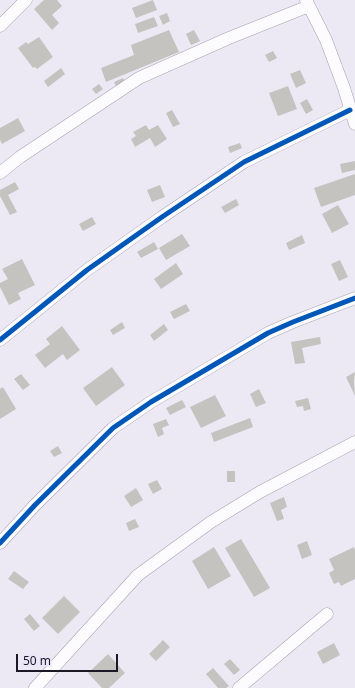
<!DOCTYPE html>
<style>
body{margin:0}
#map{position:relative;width:355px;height:688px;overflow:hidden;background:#ece9f5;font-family:"Noto Sans",sans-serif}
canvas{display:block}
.scale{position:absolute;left:16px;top:654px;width:102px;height:18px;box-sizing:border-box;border:2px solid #1b1925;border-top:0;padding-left:5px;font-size:12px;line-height:14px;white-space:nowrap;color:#1b1925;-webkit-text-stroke:3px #e9e4fa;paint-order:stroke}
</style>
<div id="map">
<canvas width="355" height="688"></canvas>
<div class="scale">50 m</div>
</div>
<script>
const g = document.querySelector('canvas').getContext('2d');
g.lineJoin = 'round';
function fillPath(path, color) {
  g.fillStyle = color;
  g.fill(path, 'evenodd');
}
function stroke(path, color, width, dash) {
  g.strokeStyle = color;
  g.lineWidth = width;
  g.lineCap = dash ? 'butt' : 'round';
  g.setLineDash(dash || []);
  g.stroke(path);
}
fillPath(new Path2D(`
 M44,0h13l5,6 -10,9 7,8 -7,7 -18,-21z
 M153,0l4,10 -21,8 -4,-10z
 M167,13l3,8 -7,4 -4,-9z
 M154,17l4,9 -20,7 -3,-9z
 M169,30l10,22 -73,30 -5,-14 33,-13 -3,-10z
 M194,30l6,11 -9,4 -5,-11z
 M39,37l14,20 -16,12 -2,-2 -2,1 -15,-20 8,-6 2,2z
 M273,51l4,7 -8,4 -4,-7z
 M61,68l4,6 -17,13 -4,-6z
 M300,70l6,13 -10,5 -6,-14z
 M123,78l3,6 -9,4 -3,-6z
 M99,84l4,5 -7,5 -4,-5z
 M288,86l9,23 -19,7 -9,-23z
 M307,99l6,11 -7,4 -6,-11z
 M172,110l8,14 -7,3 -7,-14z
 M18,118l7,13 -23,13 -2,-4v-12z
 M146,125l3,5 9,-5 9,14 -12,8 -5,-9 -15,9 -4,-8 5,-3 -3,-4z
 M240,143l2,5 -12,5 -2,-6z
 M355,161v9l-13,3 -2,-9z
 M355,174v21l-34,12 -7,-19z
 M15,182l4,7 -11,6 9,17 -7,3 -10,-19v-6z
 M160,185l5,12 -13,5 -5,-12z
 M236,199l3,6 -14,8 -4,-6z
 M338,205l11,19 -17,9 -10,-19z
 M92,217l4,7 -13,7 -4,-7z
 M182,234l8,12 -24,14 -7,-12z
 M302,235l3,8 -16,7 -3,-7z
 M154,242l4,7 -17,9 -4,-6z
 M22,259l13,26 -17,8 3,6 -12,6 -9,-18v-4l8,-4 -6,-10z
 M340,260l8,17 -9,4 -8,-17z
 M176,263l7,11 -22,15 -7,-10z
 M186,304l4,7 -16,8 -4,-7z
 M122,322l3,6 -12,7 -3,-5z
 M164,324l4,6 -14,11 -4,-6z
 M62,326l18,24 -13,10 -4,-6 -18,14 -10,-13 15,-11 -4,-5z
 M320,337l1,7 -19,4 3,15 -10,1 -4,-22z
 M112,367l13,18 -29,21 -13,-18z
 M355,372l-1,9 1,15 -9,-19z
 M21,374l9,11 -7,5 -9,-11z
 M3,387l13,22 -16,10v-30z
 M259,389l7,14 -10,4 -6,-13z
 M215,395l11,21 -25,12 -11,-21z
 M308,398l3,11 -7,2 -1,-5 -6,1 -2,-6z
 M182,400l4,7 -16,8 -4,-7z
 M250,418l3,9 -39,15 -3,-9z
 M166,419l3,6 -7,3 2,6 -6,3 -5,-13z
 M58,446l4,7 -8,4 -4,-6z
 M227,471h8v11h-8z
 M157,480l5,9 -9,5 -5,-10z
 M136,488l7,12 -12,7 -7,-11z
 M284,497l3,10 -6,3 3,9 -7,2 -7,-18z
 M135,519l4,8 -10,4 -3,-8z
 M241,539l29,49 -16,9 -29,-49z
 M307,541l5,14 -10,4 -5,-14z
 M214,547l17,29 -23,13 -16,-28z
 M354,547l1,3v29l-14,7 -2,-4 -5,2 -5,-11 5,-3 -5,-11z
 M14,571l15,11 -6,7 -15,-10z
 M64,596l16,16 -22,22 -16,-16z
 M30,614l10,12 -6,5 -10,-12z
 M163,640l7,7 -14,14 -7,-7z
 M334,643l6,12 -17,9 -6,-12z
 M108,654l17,19 -16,15h-7l-14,-15z
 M230,659l10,11 -6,5 -10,-11z
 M213,668l16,18 -3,2h-8l-12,-14z`), '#c5c3c0');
const street = new Path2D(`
 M306,0l20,40 18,48 11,36
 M0,26l26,-26
 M0,173l20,-16 119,-79 90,-40 80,-32
 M0,340l87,-70 75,-53 82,-55 106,-52
 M0,543l35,-38 78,-77 38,-26 117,-69 25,-11 62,-24
 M35,688l103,-113 73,-53 49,-30 95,-50
 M239,688l88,-74`);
stroke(street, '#a6a3af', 13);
stroke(street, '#fcfcfe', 12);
stroke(new Path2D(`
 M0,340l87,-70 75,-53 82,-55 106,-52
 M0,543l35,-38 78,-77 38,-26 117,-69 25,-11 62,-24`), '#0057b8', 5);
</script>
